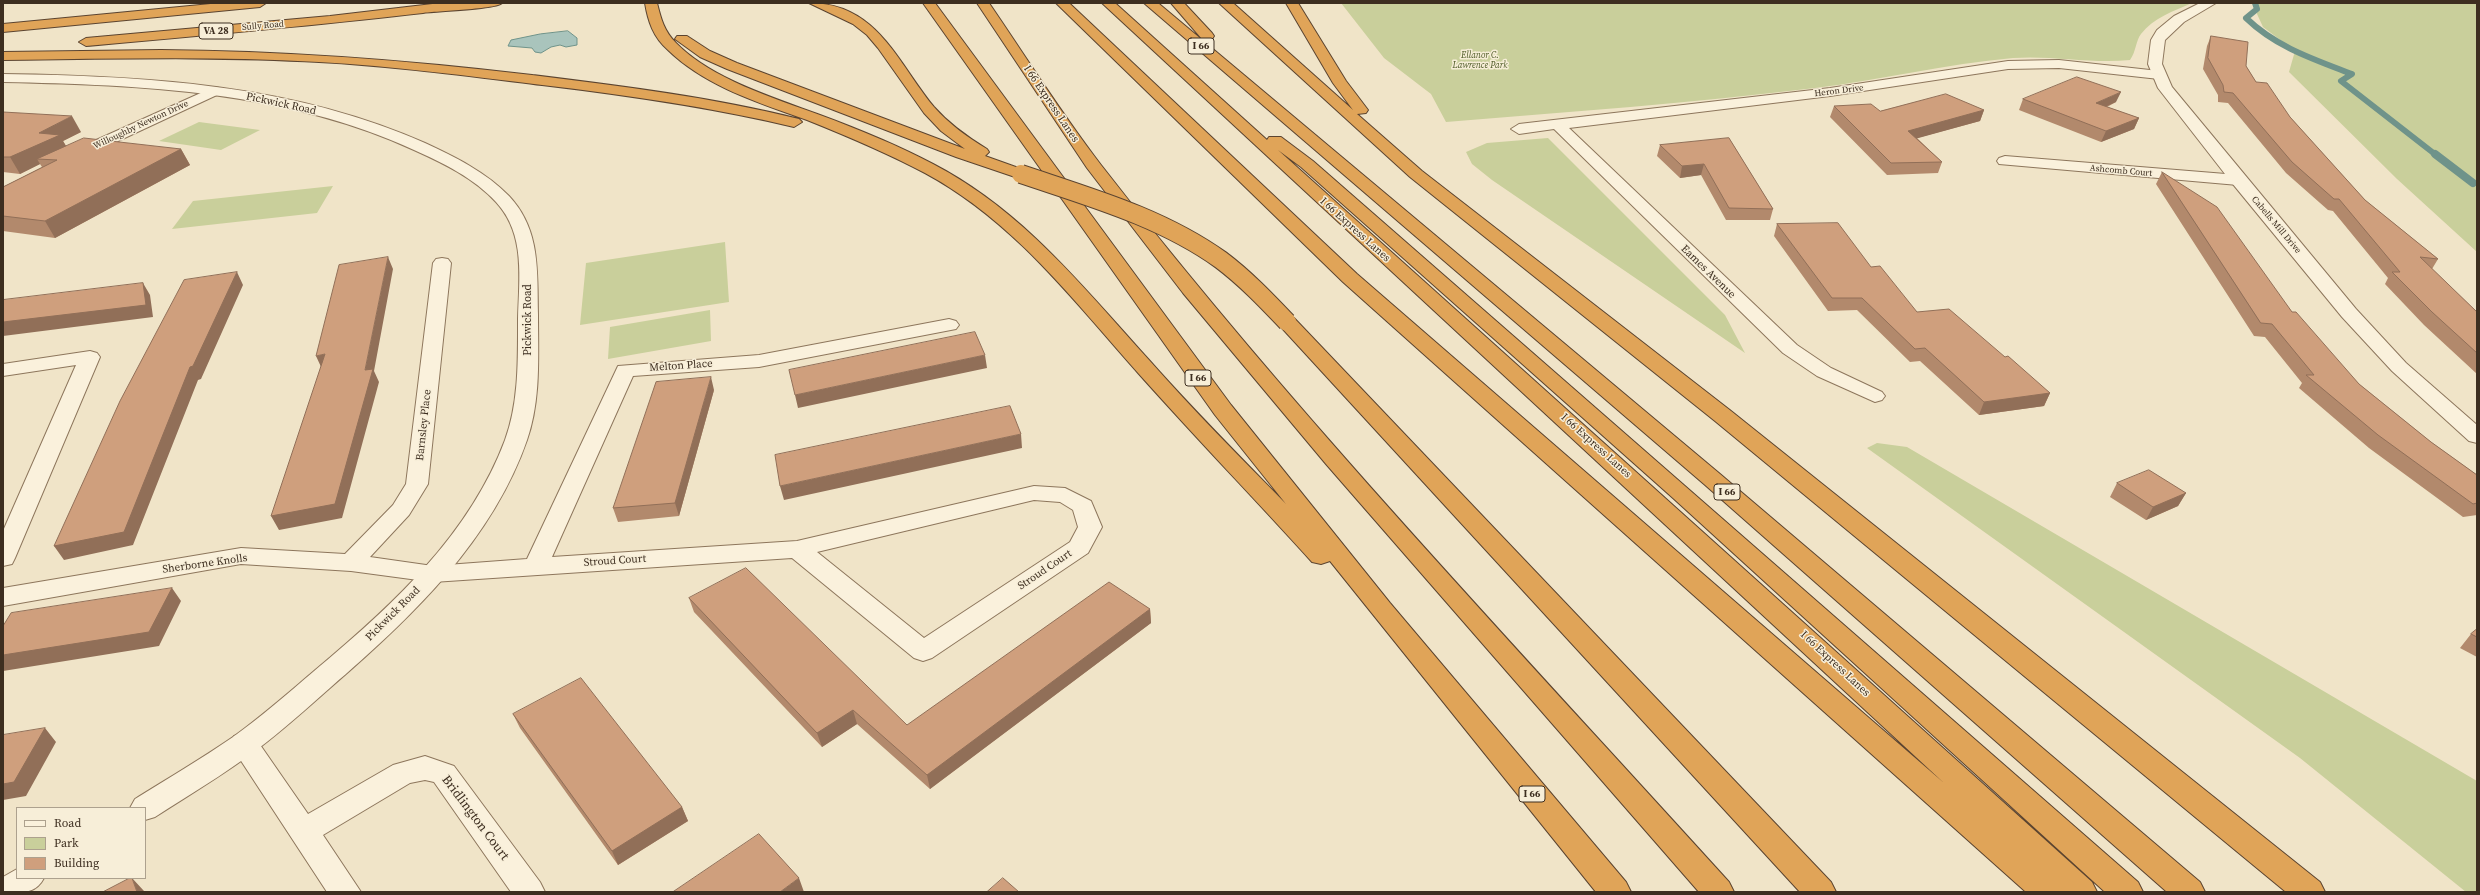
<!DOCTYPE html>
<style>
body{margin:0}
#map{position:relative;width:2480px;height:895px;overflow:hidden;background:#f0e4c8;font-family:"Source Serif 4",serif}
canvas{display:block}
.frame{position:absolute;inset:0;border:4px solid #3d2e20;pointer-events:none}
.legend{position:absolute;left:16px;top:807px;width:130px;height:72px;box-sizing:border-box;background:#f7eed8;border:1px solid #ada18e;margin:0;padding:5px 7px;list-style:none;font-size:12px;color:#3d2e20}
.legend li{display:flex;align-items:center;gap:8px;height:20px}
.legend b{width:20px;border:1px solid #ada18e}
</style>
<div id="map">
<canvas width="2480" height="895"></canvas>
<div class="frame"></div>
<ul class="legend">
<li><b style="height:5px;background:#faf1dc"></b>Road</li>
<li><b style="height:11px;background:#c9cf9b"></b>Park</li>
<li><b style="height:11px;background:#cf9f7d"></b>Building</li>
</ul>
</div>
<script>
const g = document.querySelector('canvas').getContext('2d');
g.lineJoin = 'round';
function fillPath(path, color) {
  g.fillStyle = color;
  g.fill(path, 'evenodd');
}
function stroke(path, color, width, dash) {
  g.strokeStyle = color;
  g.lineWidth = width;
  g.lineCap = dash ? 'butt' : 'round';
  g.setLineDash(dash || []);
  g.stroke(path);
}
function label(font, color, halo, rows, align = 'center') {
  g.font = font + ' "Source Serif 4",serif';
  g.lineWidth = 3;
  g.setLineDash([]);
  g.textBaseline = 'middle';
  g.strokeStyle = halo;
  g.fillStyle = color;
  for (const [text, x, y, turn = 0] of rows) {
    g.save();
    g.translate(x, y);
    g.rotate((+turn || 0) * Math.PI / 180);
    g.textAlign = isNaN(turn) ? turn : align;
    if (halo) g.strokeText(text, 0, 0);
    g.fillText(text, 0, 0);
    g.restore();
  }
}
fillPath(new Path2D(`
 M1341,3h851c-18,8 -39,15 -51,31 -5,6 -5,18 -11,26 -39,4 -78,-5 -117,-2 -67,6 -132,22 -198,30 -123,15 -246,24 -369,34l-15,-28 -47,-36z
 M2252,3h225v249l-80,-73 -108,-107 6,-21 -32,-24z
 M199,122l61,8 -39,20 -62,-9z
 M1548,138l177,177 20,38 -253,-173 -20,-16 -6,-12 21,-9z
 M333,186l-16,27 -145,16 21,-28z
 M725,242l4,60 -149,23 6,-62z
 M710,310l1,31 -103,18 2,-32z
 M1877,443l30,4 570,334v111h-11l-166,-134 -433,-310z`), '#c9cf9b');
const water = new Path2D(`
 M568,31l9,7v7l-11,2 -6,-2 -9,2 -10,6 -6,-1 -3,-4 -24,-2 3,-6 29,-6z`);
fillPath(water, '#a9c4bc');
stroke(water, '#6f938a', 1);
stroke(new Path2D(`
 M2255,3l2,6 -11,9c30,29 67,41 106,56l-11,7 95,74`), '#6f938a', 6);
stroke(new Path2D(`
 M2435,154l38,29`), '#6f938a', 8);
const minor = new Path2D(`
 M2059,60l100,11 7,4 -7,4 -100,-11 -51,1 -178,27 -261,32 228,217 34,23 51,24 3,4 -3,4 -7,2 -58,-26 -34,-23 -229,-224 -35,5 -8,-5 8,-5 311,-36 178,-27z
 M214,87l5,1 2,3 -2,3 -133,62h-12l-2,-3 2,-3z
 M2005,156l233,19 6,2 2,3 -2,3 -6,2 -239,-21 -2,-3 2,-3z
 M442,258l6,1 3,4 -23,221 -19,31 -39,42 63,9 94,-7 91,-193 141,-11 190,-36 7,2 3,4 -3,4 -197,38 -126,9 -81,181 245,-16 237,-55 31,2 26,13 11,26 -14,26 -156,105 -9,3 -9,-3 -122,-100 -359,24 -82,-11 -110,-7 -238,42v-18l238,-40 104,6 48,-49 13,-21 27,-221 3,-4zM1034,500l26,2 13,8 5,17 -8,15 -146,96 -107,-86z
 M90,351l7,2 3,4 -85,201 -3,6 -9,2v-35l73,-166 -73,11v-12z
 M244,733l10,3 54,78 85,-49 32,-9 29,10 86,116 5,10h-34l-77,-110 -9,-2 -15,3 -87,52 38,57h-34l-97,-148 4,-8z`);
const tertiary = new Path2D(`
 M2200,3h16l-32,19 -19,18 -3,24 10,23 184,222 50,54 71,62v18l-8,-2 -77,-70 -50,-54 -110,-134 -74,-95 -10,-24 3,-24 6,-10 17,-14z
 M3,74c143,2 290,10 422,69 30,14 61,29 84,53 32,34 28,76 29,119 0,41 3,85 -11,125 -35,101 -117,179 -196,247 -25,22 -49,44 -76,64 -32,24 -66,44 -100,66l-10,3v-12h-15l5,-9c32,-20 66,-40 98,-62 28,-20 54,-43 80,-65 77,-64 156,-136 192,-232 14,-38 13,-81 13,-121 1,-40 8,-85 -22,-117 -22,-24 -53,-39 -82,-52 -128,-59 -271,-65 -411,-68z
 M17,869v9h27c-9,17 -22,14 -41,14v-15z`);
const motorway = new Path2D(`
 M221,3h45l-6,4 -257,25v-8z
 M441,3h61c-4,6 -67,8 -79,10 -112,13 -225,23 -337,33l-7,-4 7,-4 244,-22z
 M645,3h12c4,16 7,28 19,40 35,36 98,55 144,72 38,14 77,30 113,49 89,46 150,123 216,196 44,50 91,97 137,144l-71,-89 -292,-412h12l296,402 159,198 236,279 5,10h-35l-266,-331 -9,3 -9,-2c-57,-63 -116,-124 -173,-188 -66,-74 -125,-153 -214,-201 -38,-20 -78,-37 -118,-53 -48,-17 -102,-34 -139,-70 -15,-13 -20,-29 -23,-47z
 M809,3c68,0 88,59 125,104 15,17 33,30 53,42l2,3 -4,4 42,15 2,3 -2,3h-12l-59,-20 -229,-88 -27,-12 -25,-18 2,-3h10l23,15 27,12 228,86 -24,-18 -17,-18 -46,-65 -11,-13 -14,-11z
 M977,3h12c37,54 72,110 112,162 195,251 415,482 628,717l5,10h-35l-373,-428 -143,-171 -96,-125z
 M1056,3h13l288,271 587,509 -842,-780h13l152,137 2,-3h12l32,24 825,721 5,10h-38l-432,-394 -372,-331 -23,-17 814,732 5,10h-71l-683,-610z
 M1144,3h14l562,471 480,408 5,10h-38l-463,-408z
 M1171,3h13l28,30 2,3 -2,3h-10z
 M1219,3h14l120,107 -20,-27 -47,-80h12l48,78 22,29 -2,3 -9,1 65,57 309,240 589,471 5,10h-39l-571,-471 -305,-244z
 M161,50c127,1 245,10 371,25 89,11 179,22 267,44l3,3 -8,5c-83,-20 -168,-32 -252,-42 -74,-9 -149,-19 -223,-23 -105,-6 -211,-3 -316,-2v-8z
 M1287,316l7,2 537,564 5,10h-36l-520,-566 -3,-4 3,-4z`);
stroke(minor, '#8d765c', 2);
stroke(tertiary, '#8d765c', 2);
stroke(motorway, '#5b4430', 2);
fillPath(minor, '#faf1dc');
fillPath(tertiary, '#faf1dc');
fillPath(motorway, '#e0a458');
const motorwayBridge = new Path2D(`
 M1021,174c68,23 140,43 200,86 24,18 45,40 66,62`);
stroke(motorwayBridge, '#5b4430', 20, []);
stroke(motorwayBridge, '#e0a458', 18);
fillPath(new Path2D(`
 M2211,36l35,30 10,16 34,35 75,83 73,59 -6,10 45,43v62l-53,-49 -39,-41 3,-6 -55,-67 -5,-1 -42,-37 -58,-70 -10,-1v-7l-15,-26 4,-23z
 M2023,99l93,3 -9,5 32,11 -5,11 -33,13 -82,-32z
 M1834,106l46,5 104,-1 -4,11 -63,17 25,24 -4,11 -51,2 -57,-58z
 M3,112l78,20 -18,9 3,5 115,3 9,16 -135,73 -52,-7v-44l39,-20 -2,-3 -20,10 -17,-2z
 M1729,138l44,71 -3,11h-44l-25,-45 -21,3 -23,-22 3,-11z
 M2162,172l197,212 72,58 46,33v40l-14,2 -94,-69 -70,-60 3,-5 -37,-46 -11,-1 -98,-152z
 M1777,224l94,43 46,45 88,45 45,36 -6,13 -65,9 -59,-54 -10,1 -53,-52 -29,1 -54,-75z
 M714,390l-35,126 -61,6 -5,-14z
 M2117,483l69,10 -8,13 -32,14 -36,-23z
 M689,598l218,127 243,-116 1,14 -221,166 -73,-65 -35,23 -128,-135z
 M2477,629v28l-17,-9 11,-14z
 M513,714l169,93 6,14 -70,44 -98,-137z`), '#b2896c');
fillPath(new Path2D(`
 M2121,92l-5,10 -25,11 5,-10z
 M1984,110l-4,11 -76,21 4,-11z
 M72,116l9,16 -18,9 6,10 -32,8 3,5 -20,10 -10,-17 29,-24z
 M2139,118l-5,11 -33,13 5,-11z
 M181,149l9,16 -135,73 -10,-17z
 M1704,164l-3,11 -21,3 2,-12z
 M388,257l5,12 -19,102 5,11 -37,136 -63,12 -8,-14 94,-146z
 M237,272l6,13 -42,94 -3,1 -65,165 -69,15 -10,-14z
 M143,283l7,12 3,22 -150,19v-14z
 M325,354l-3,15 -6,-13z
 M985,355l2,13 -189,40 -3,-13z
 M711,377l3,13 -35,126 -4,-13z
 M2050,393l-6,13 -65,9 5,-13z
 M1021,434l1,14 -238,52 -4,-14z
 M2186,493l-8,13 -32,14 7,-13z
 M172,588l9,13 -22,45 -156,25v-16z
 M1150,609l1,14 -221,166 -3,-14z
 M853,710l4,14 -35,23 -5,-14z
 M45,728l11,14 -30,54 -23,4v-16z
 M682,807l6,14 -70,44 -6,-14z
 M132,878l12,13v1h-7z
 M799,878l5,14h-24z`), '#916f58');
const building = new Path2D(`
 M2211,36l37,6 -2,24 10,16 11,1 23,34 75,83 73,59 -18,-2 57,55v41l-45,-41 -40,-40h8l-61,-73h-5l-42,-37 -59,-69 -9,-1 -1,-7 -15,-27z
 M2077,77l44,15 -25,11 43,15 -33,13 -83,-32z
 M1946,94l38,16 -76,21 34,31 -51,1 -57,-57 37,-2 9,7z
 M3,112l69,4 -33,17 21,2 -50,22h-7z
 M84,138l97,11 -136,72 -42,-5v-29l54,-27 -20,-1z
 M1729,138l44,71 -44,-1 -25,-44 -22,2 -22,-21z
 M2162,172l55,35 75,105h4l63,72 72,58 46,33v28l-4,1 -95,-69 -72,-60h8l-42,-51 -11,-1z
 M1838,223l33,44 9,-1 37,46 32,-3 56,48 3,-1 42,37 -66,9 -59,-54 -10,1 -53,-51h-30l-55,-74z
 M388,257l-23,113 8,-1 -38,135 -64,12 54,-162 -9,2 23,-91z
 M237,272l-44,94 -3,1 -66,165 -70,14 66,-145 64,-121z
 M143,283l3,22 -143,17v-22z
 M975,332l10,23 -190,40 -6,-25z
 M711,377l-36,126 -62,5 43,-126z
 M1010,406l11,28 -241,52 -5,-31z
 M2149,470l37,23 -33,14 -36,-24z
 M746,568l161,157 202,-143 41,27 -223,166 -74,-65 -36,23 -128,-135z
 M172,588l-23,44 -146,23v-29l8,-13z
 M2477,629v8l-6,-3z
 M581,678l101,129 -70,44 -99,-137z
 M45,728l-31,54 -11,2v-49z
 M759,834l40,44 -19,14h-107z
 M130,878h2l5,14h-34z
 M1003,878l16,14h-32z`);
fillPath(building, '#cf9f7d');
stroke(building, '#916f58', 1);
label('9px', '#3d2e20', '#f7eed8', [
 ["Sully Road",263,26,-5],
 ["Heron Drive",1839,91,-7],
 ["Willoughby Newton Drive",141,125,-25],
 ["Ashcomb Court",2121,171,5],
 ["Cabells Mill Drive",2276,225,50]
]);
label('italic 9px', '#4d5a26', '#f7eed8', [
 ["Ellanor C.",1480,56],
 ["Lawrence Park",1480,66]
]);
for (const [x, y, w] of [
 [216,31,34],
 [1201,46,26],
 [1198,378,26],
 [1727,492,26],
 [1532,794,26]
]) {
  const box = new Path2D();
  box.roundRect(x - w / 2, y - 8, w, 16, 3);
  g.fillStyle = '#f7eed8';
  g.fill(box);
  stroke(box, '#3d2e20', 1);
}
label('bold 10px', '#3d2e20', null, [
 ["VA 28",216,31],
 ["I 66",1201,46],
 ["I 66",1198,378],
 ["I 66",1727,492],
 ["I 66",1532,794]
]);
label('11px', '#3d2e20', '#f7eed8', [
 ["Pickwick Road",281,104,12],
 ["I 66 Express Lanes",1051,104,56],
 ["I 66 Express Lanes",1355,230,42],
 ["Eames Avenue",1708,272,44],
 ["Pickwick Road",528,320,-90],
 ["Melton Place",681,366,-4],
 ["Barnsley Place",424,425,-84],
 ["I 66 Express Lanes",1596,446,42],
 ["Stroud Court",615,561,-4],
 ["Sherborne Knolls",205,564,-8],
 ["Stroud Court",1045,570,-34],
 ["Pickwick Road",393,614,-45],
 ["I 66 Express Lanes",1835,664,43]
]);
label('13px', '#3d2e20', '#f7eed8', [
 ["Bridlington Court",475,818,53]
]);
</script>
